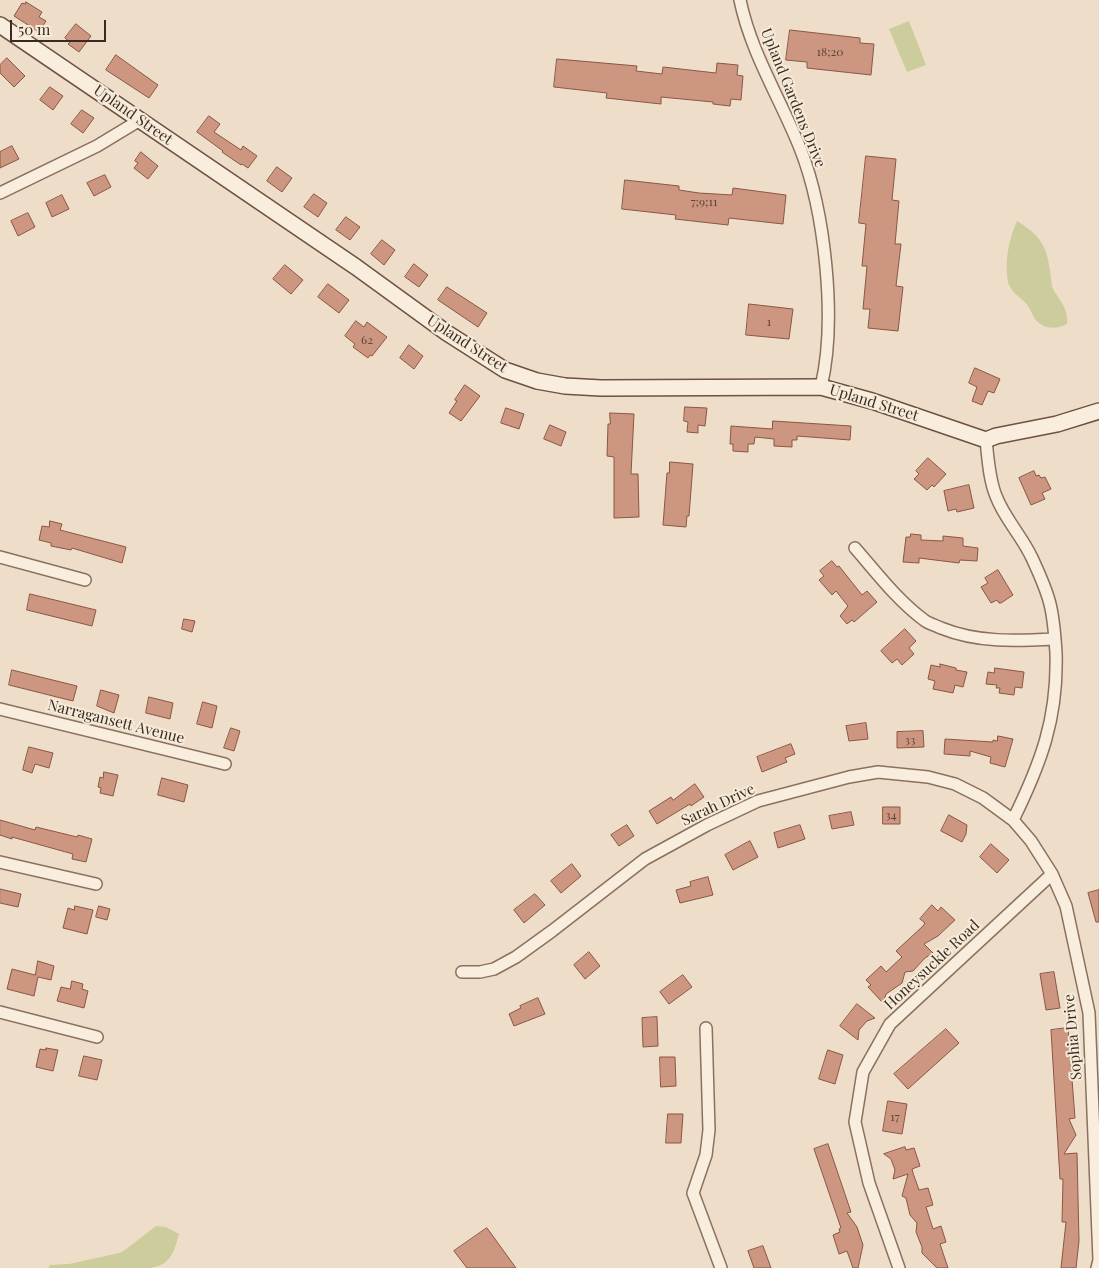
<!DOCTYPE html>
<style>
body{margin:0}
#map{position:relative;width:1099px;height:1268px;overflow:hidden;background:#eedec9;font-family:"Playfair Display",serif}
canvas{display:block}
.scale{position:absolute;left:10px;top:20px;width:96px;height:22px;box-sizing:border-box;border:2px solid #3b2a21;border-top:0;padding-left:6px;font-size:15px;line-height:18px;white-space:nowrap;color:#3b2a21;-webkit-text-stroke:4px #f6ead9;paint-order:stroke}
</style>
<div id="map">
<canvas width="1099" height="1268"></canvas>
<div class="scale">50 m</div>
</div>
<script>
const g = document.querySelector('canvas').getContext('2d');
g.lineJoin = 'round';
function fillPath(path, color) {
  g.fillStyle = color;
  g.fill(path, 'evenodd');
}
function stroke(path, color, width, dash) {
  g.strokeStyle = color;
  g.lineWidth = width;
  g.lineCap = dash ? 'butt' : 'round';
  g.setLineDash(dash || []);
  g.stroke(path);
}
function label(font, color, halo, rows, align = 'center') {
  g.font = font + ' "Playfair Display",serif';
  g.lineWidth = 4;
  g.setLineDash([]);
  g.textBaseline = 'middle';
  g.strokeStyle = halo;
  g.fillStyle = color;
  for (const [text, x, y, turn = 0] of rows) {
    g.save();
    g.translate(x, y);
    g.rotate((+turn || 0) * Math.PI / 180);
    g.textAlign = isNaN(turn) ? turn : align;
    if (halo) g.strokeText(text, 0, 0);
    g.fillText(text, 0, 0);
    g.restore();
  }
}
fillPath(new Path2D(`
 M909,21l17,44 -19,7 -18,-43z
 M1017,221c22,14 29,22 33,49 1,5 1,14 3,19 7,12 16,20 14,35 -10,6 -25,5 -32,-5 -3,-4 -4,-9 -7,-13 -6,-8 -18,-14 -20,-24 -4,-20 1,-43 9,-61z
 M156,1226l10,1 13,7c-5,18 -8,31 -29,34h-102l2,-3 19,-1 50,-11 6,-3z`), '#cdcc9c');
const building = new Path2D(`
 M26,2l16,10 -3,5 7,4 -7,11 -25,-16 8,-13 3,1z
 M76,24l15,12 -12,16 -11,-8 2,-2 -5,-4z
 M790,30l70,8v5l14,1 -3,31 -64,-7v-6l-21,-2z
 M116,55l42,30 -9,13 -43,-28z
 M7,58l18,18 -11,11 -14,-14v-8z
 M557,59l80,7 -1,5 26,3 1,-7 53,6 1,-10 21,2 -1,10 6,1 -2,24 -10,-1 -1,7 -17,-2v-2l-52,-5v7l-55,-6 1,-5 -53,-6z
 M50,87l13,9 -10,14 -13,-10z
 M82,110l12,8 -11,15 -12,-9z
 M209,116l11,8 -6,8 27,18 2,-4 14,10 -9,12 -6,-4 -1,1 -19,-13 1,-1 -26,-19z
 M12,146l7,13 -19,9v-16z
 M141,152l17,14 -10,13 -14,-11 4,-5 -3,-2z
 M866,156l30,3 -4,41 7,1 -4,43h6l-5,42 7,1 -5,44 -30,-3 2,-19h-7l4,-43h-5l4,-42 -7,-1z
 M277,167l15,11 -10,14 -15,-11z
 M105,175l6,12 -17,9 -7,-13z
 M625,180l54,6v4l20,3 33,2 1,-7 53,7 -3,29 -54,-6 -1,7 -53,-6 1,-4 -54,-6z
 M314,194l13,9 -9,14 -14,-10z
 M62,195l7,14 -17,8 -6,-14z
 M28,213l7,14 -17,9 -7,-15z
 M346,217l14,10 -10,13 -14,-10z
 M382,240l13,10 -11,15 -13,-11z
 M414,264l14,11 -9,12 -14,-10z
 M285,265l18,15 -12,14 -18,-15z
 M328,284l21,16 -10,13 -21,-16z
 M447,287l40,26 -9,14 -40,-27z
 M749,304l44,5 -4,30 -43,-4z
 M356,321l8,6 3,-5 20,15 -15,19 -2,-1 -2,3 -15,-11 2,-3 -10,-8z
 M409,345l14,11 -9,13 -14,-11z
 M975,368l25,11 -6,14 -6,-2 -6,14 -10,-4 5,-14 -8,-4z
 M465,385l15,11 -19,25 -12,-8 8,-12 -2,-1z
 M685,407l22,1 -2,18 -7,-1v8l-11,-1 1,-10 -4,-1z
 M506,408l18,6 -5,15 -18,-6z
 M610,413l24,1 -3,60h7l1,43 -25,1v-61l-7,-1 1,-32h2z
 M773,421l78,5 -1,14 -53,-4v4h-5v7l-18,-1v-7l-19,-2 -1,7h-6v8l-15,-1v-7h-3l1,-18 41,3z
 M550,425l16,7 -5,14 -17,-7z
 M928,458l18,16 -12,13 -2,-2 -5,5 -13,-11 5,-5 -3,-3z
 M670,462l23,2 -4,52h-2l-1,11 -23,-2 4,-52h2z
 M1034,471l2,5 3,-1 2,3 4,-1 6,12 -9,4 3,6 -14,6 -12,-27z
 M969,485l5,23 -17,4 -1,-3 -8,2 -4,-20z
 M50,521l12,3 -2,6 66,17 -4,16 -50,-15 -1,2 -20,-4v-3l-12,-3 3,-14 7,1z
 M911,534l10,1v5l22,1v-5l20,2v8l15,2 -1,13 -17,-1 -1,3 -40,-5v5l-16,-1 3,-25h4z
 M832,561l5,6 2,-1 23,29 5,-4 10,11 -23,20 -2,-2 -5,4 -7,-8 8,-10 -12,-15 -4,4 -13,-15 5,-4 -4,-5z
 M998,570l15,25 -12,8h-2l-2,-3 -6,3 -10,-16 7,-4 -3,-5z
 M30,594l66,16 -4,16 -65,-16z
 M184,619l11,2 -3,11 -10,-3z
 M905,629l11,12 -7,7 5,6 -12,11 -5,-6 -5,4 -11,-12z
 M940,664l16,4v2l11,2 -4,15 -8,-2 -2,8 -20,-4 2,-8 -7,-2 3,-14 9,2z
 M995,668l29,4 -2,16 -7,-1 -1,8 -15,-2 1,-5h-4l1,-3 -11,-1 2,-12 6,1z
 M12,670l65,16 -4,15 -64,-16z
 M101,690l18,5 -5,18 -17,-7z
 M149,697l24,6 -3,16 -24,-6z
 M203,702l14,4 -5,22 -15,-4z
 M866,723l2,16 -19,2 -3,-15z
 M231,728l9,3 -6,20 -10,-3z
 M923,731l1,16 -27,1v-16z
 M998,736l15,3 -8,28 -15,-4 1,-6 -21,-6v5l-26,-2 1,-15 48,3v-2l4,1z
 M791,744l4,10 -10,4 2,4 -25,10 -5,-15z
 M29,747l24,6 -4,15 -14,-4 -3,9 -9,-3z
 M104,772l14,3 -5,21 -13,-3 1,-5 -3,-1 2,-10 3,1z
 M162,778l26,7 -4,17 -26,-7z
 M695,784l9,13 -13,9 -1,-2 -33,20 -8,-13 22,-14 2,3z
 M883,807h17v17h-17z
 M851,812l3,13 -22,4 -3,-13z
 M949,815l18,10 -1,9 -4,8 -21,-11z
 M0,820l35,10 1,-3 41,10 1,-2 14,4 -6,23 -14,-3 1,-5 -61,-17v2l-12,-4z
 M627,825l7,11 -15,10 -8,-11z
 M800,825l5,14 -27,9 -4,-15z
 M750,841l8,16 -25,13 -8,-15z
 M991,844l18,16 -12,13 -17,-16z
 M572,864l9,12 -20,17 -10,-12z
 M708,877l5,18 -33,8 -4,-13 15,-4 -1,-4z
 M0,889l21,5 -3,13 -18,-4z
 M1099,890v32h-3l-8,-29z
 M535,894l10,11 -21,18 -10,-13z
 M932,905l6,6 3,-4 14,13 -17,16 -14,8 9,9 -8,5 -12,13 -8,1 -3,11 -16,11 -3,9 -15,-16 3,-2 -5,-5 15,-14 5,6 16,-15 -6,-6 27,-25 2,-3 -5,-4z
 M75,906l18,4 -6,24 -24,-6 5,-20 6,2z
 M99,906l11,3 -3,11 -11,-3z
 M589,952l11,14 -15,13 -11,-14z
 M38,961l16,5 -3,14 -13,-3 -4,19 -27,-7 5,-20 23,6z
 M1054,972l6,36 -14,2 -6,-36z
 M683,975l9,12 -23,17 -9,-12z
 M72,981l11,3 -1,5 6,2 -4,17 -27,-7 4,-14 9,2z
 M538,998l7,16 -31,12 -5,-12 12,-6 -1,-2z
 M857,1004l18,14 -8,3 -8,9 -1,10 -18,-14z
 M657,1017l1,29 -15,1 -1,-29z
 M1068,1028l7,90 -6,1 7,16 -12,19 13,-1 2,88 -3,27h-15l5,-46h-4l1,-43h-3l-9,-149z
 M946,1029l13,14 -51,46 -14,-15z
 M46,1048l12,2 -5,21 -17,-4 4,-18 6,1z
 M828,1050l15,5 -8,29 -16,-5z
 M84,1056l18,4 -5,20 -18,-4z
 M660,1057h15l1,29 -15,1z
 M888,1101l19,3 -5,30 -19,-3z
 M668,1114h15l-2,29h-15z
 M828,1144l23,68 -4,1 10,14 6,18 -5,23h-5l-6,-17 -8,3 -6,-19 7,-3 -1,-3 2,-1 -27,-79z
 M905,1147l1,3 8,-2 6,18 -8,3 1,4 6,17 9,-2 5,17 -7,2 7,22 8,-3 5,16 -6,2 8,24h-11l-15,-15v-6l-6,-15 1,-9 -7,-8 -4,-17 -4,-2 6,-22 -15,5 2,-9 -4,-11 -7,-5z
 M487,1228l29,40h-49l-13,-17z
 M763,1246l8,22h-17l-6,-17z`);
fillPath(building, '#cc9680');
stroke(building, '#8a5644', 1);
const street = new Path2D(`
 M740,0c11,53 40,98 60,148 25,63 37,172 21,239
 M0,193l97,-47 43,-26
 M986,440c2,18 3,39 10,56 8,22 26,40 36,62 7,15 14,30 18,46 4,16 5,33 6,49 2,65 -15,110 -43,167
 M855,548c21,24 42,52 69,72 5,4 11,5 17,8 37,15 75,13 114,11
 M0,557l85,23
 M0,709l225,55
 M0,862l96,22
 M462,972h18l14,-3 22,-12 36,-26 93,-72 62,-34 51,-24 91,-24 29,-5 50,5 27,7 28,14 30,22 18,21 21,33 14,32 23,107 10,247 -2,8
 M0,1012l97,25
 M706,1028l3,102 -3,25 -13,38 28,75
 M899,1268l-30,-85 -14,-61 8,-50 27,-48 162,-150`);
const secondary = new Path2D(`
 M0,25l356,242 91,66 58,37 32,11 28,5 36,2 220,-1 51,14 114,39 10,-4 61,-12 42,-13`);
stroke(street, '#8b705e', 14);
stroke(secondary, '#6d5141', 18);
stroke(street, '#f9eddd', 11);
stroke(secondary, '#f9eddd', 15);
label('12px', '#5f4539', null, [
 ["18;20",830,52],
 ["7;9;11",704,202],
 ["1",769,322],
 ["62",367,340],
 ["33",910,740],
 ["34",891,815],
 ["17",895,1117]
]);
label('15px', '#3b2a21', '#f6ead9', [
 ["Upland Gardens Drive",793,98,68],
 ["Upland Street",133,115,35],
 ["Upland Street",467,344,33],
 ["Upland Street",874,403,17],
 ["Narragansett Avenue",116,722,14],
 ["Sarah Drive",718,805,-25],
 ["Honeysuckle Road",932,965,-43],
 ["Sophia Drive",1073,1037,-95]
]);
</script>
